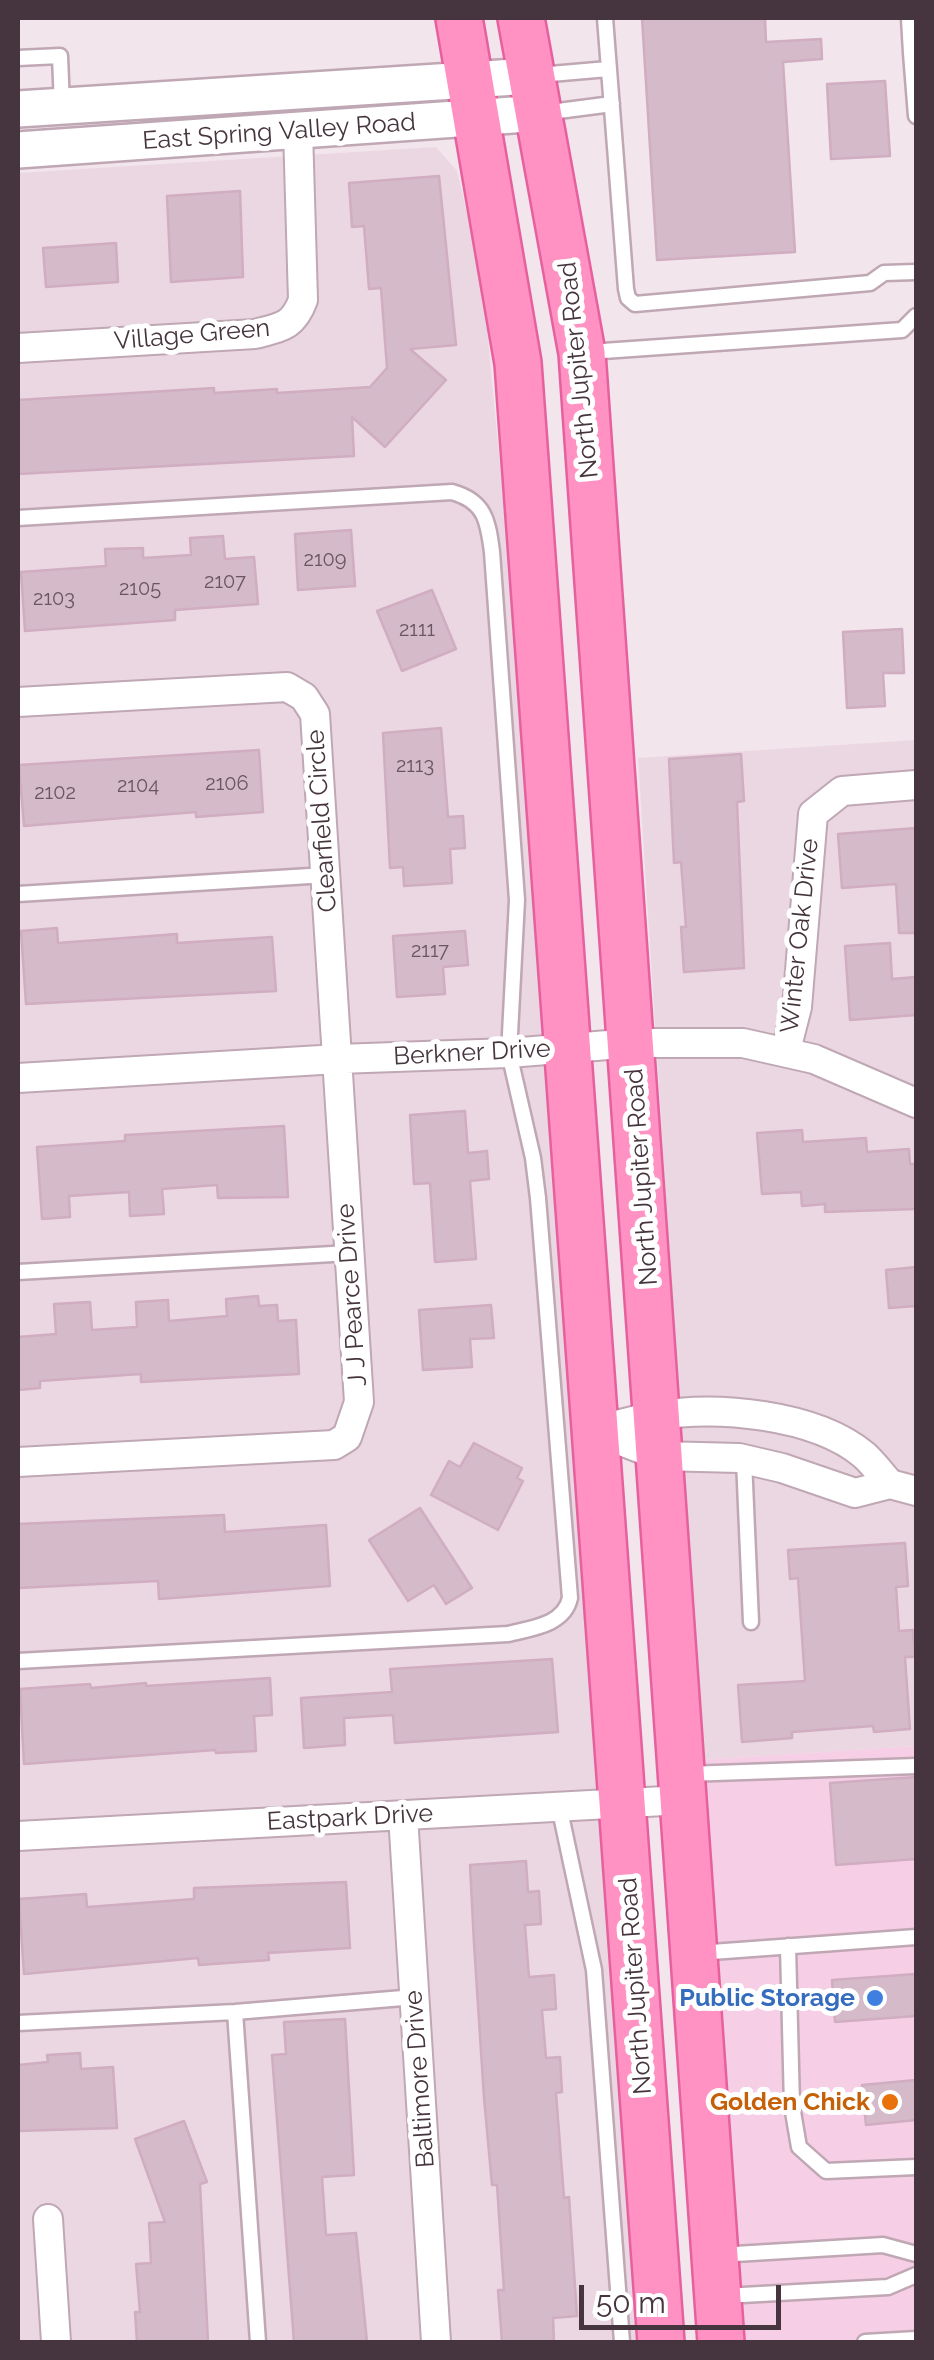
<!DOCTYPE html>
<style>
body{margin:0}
#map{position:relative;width:934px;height:2360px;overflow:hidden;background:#f3e5ec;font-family:Raleway,sans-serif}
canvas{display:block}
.frame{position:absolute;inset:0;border:20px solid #46353e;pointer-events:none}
.scale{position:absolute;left:579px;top:2285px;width:202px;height:45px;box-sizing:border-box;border:5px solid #46353e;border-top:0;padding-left:12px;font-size:30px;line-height:35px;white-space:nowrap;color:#46353e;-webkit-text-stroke:8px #fff;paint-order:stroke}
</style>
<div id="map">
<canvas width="934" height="2360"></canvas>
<div class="frame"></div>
<div class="scale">50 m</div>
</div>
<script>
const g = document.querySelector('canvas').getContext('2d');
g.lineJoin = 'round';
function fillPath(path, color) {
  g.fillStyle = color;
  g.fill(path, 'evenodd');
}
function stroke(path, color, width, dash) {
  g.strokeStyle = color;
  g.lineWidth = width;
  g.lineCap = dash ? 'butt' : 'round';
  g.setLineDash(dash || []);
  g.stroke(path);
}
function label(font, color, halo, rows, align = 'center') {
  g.font = font + ' Raleway,sans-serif';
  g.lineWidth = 10;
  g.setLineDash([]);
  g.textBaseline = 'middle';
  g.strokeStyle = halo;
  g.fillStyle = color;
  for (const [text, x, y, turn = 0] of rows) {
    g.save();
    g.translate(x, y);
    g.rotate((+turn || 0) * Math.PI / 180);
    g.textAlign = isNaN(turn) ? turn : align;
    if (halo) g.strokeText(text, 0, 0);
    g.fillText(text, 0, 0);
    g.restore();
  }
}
fillPath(new Path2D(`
 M436,147l21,24 25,106 31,324 124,1741h-619v-2169z
 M916,740v1006l-214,14 -64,-1002z`), '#ebd7e1');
fillPath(new Path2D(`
 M916,1746v596h-171l-43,-582z`), '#f6cfe6');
const building = new Path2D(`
 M642,18h123l1,24 55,-3 1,20 -39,3 12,190 -138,8z
 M885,81l5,75 -59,3 -4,-75z
 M439,176l17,169 -46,4 36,31 -61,67 -33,-30 2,39 -336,18v-74l196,-12v5l63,-4v4l93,-6 17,-19 -6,-80 -12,1 -5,-63 -12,1 -3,-44z
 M240,191l3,86 -72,5 -4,-86z
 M116,243l2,39 -72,5 -3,-39z
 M351,530l4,56 -57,4 -3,-56z
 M223,536l2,23 29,-2 4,47 -83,6v10l-150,11 -4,-59 85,-6 -1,-17 38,-1v10l48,-3 -1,-17z
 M432,590l24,59 -54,22 -25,-60z
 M902,629l2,44h-21l2,33 -38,2 -4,-76z
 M441,728l7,89 15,-1 2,32 -15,1 2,34 -48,3 -1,-19 -13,1 -7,-135z
 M259,750l4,62 -67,5v-5l-172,14 -5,-61z
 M741,754l3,47 -7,1 7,166 -60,4 -3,-45h5l-5,-65 -7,1 -5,-104z
 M916,828v105h-17l-3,-49 -54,4 -4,-54z
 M57,928l1,15 119,-9v9l95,-6 4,54 -250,13 -5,-73z
 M465,931l3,34 -25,2 2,27 -48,3 -4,-61z
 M890,943l2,36 24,-2v38l-66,5 -5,-74z
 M465,1111l3,42 19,-2 2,28 -19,2 6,78 -41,3 -5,-79 -16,1 -4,-69z
 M284,1126l4,71 -70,1 -1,-13 -55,4 2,25 -34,2 -1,-24 -60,4 1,21 -28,2 -5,-72 88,-6v-6z
 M802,1130l1,12 63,-4 1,14 42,-3 1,15h6v45l-91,3v-8l-23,2 -1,-14 -39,2 -5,-61z
 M916,1267v39l-27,2 -3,-38z
 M258,1296l1,10 18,-1 1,16 18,-1 3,54 -158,8v-8l-101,7v7l-22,2v-53l38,-3 -2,-30 36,-2 2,28 45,-3 -1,-25 32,-2 1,21 58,-5 -1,-17z
 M491,1305l3,33 -24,1 2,28 -49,3 -4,-60z
 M474,1443l48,25 -5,10 6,3 -25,49 -67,-35 18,-34 11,6z
 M420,1508l52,80 -26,16 -12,-19 -26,16 -39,-61z
 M224,1515l1,17 101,-7 4,61 -171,13 -1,-18 -140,7v-64z
 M905,1543l3,43 -12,1 3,44 14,-1 2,27h-10l5,72 -36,3 -1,-6 -81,6v6l-50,4 -4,-57 67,-4 -7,-103 -8,1 -2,-29z
 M552,1659l6,73 -163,11 -2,-28 -49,3 1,27 -41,3 -3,-50 91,-6 -2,-23z
 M270,1678l2,37 -18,1 2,35 -40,2 -1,-3 -191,14 -4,-75 70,-5 1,4 55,-5v3z
 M916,1777v82l-80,6 -6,-82z
 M526,1861l2,31 11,-1 2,33 -16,1 4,52 25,-2 2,34 -14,1 4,48 14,-1 2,35 -6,1 8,105 5,-1 8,119 -24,2 1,24h-52l-4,-52h6l-7,-105h-5l-8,-87 -10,-155 -4,-78z
 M346,1882l4,66 -82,5 1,7 -70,5 -1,-7 -174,16 -5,-75 67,-5 1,13 107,-8v-11z
 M916,1974v42l-81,6 -3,-42z
 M345,2019l9,156 -32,2 4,58 30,-2 11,109h-73l-22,-287 14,-1 -2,-32z
 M80,2053l1,16 32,-2 4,61 -99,3v-66l30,-3 -1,-7z
 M916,2080v40l-50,5 -4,-40z
 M184,2121l23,61 -7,2 8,158h-71l-2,-30h5l-4,-48 15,-1 -2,-40 16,-1 -30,-83z`);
fillPath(building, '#d5bac9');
stroke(building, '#d0adc0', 2.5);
const service = new Path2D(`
 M605,18l21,271 2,9 7,6 235,-21 14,-10 32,-1
 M909,18l2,35 5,-1
 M911,53l5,63
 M18,58l42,-2 2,50
 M539,75l69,-6
 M543,113l69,-9
 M589,352l313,-22 14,-14
 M18,518l434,-26c33,9 36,29 40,60l25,348 -8,153 24,105 5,40 32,400c-6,27 -38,30 -62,36l-490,27
 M18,894l308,-19
 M18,1272l332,-19
 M744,1460l7,162
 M687,1774l229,-8
 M559,1806l35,164 28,372
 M788,1946l4,160 7,41 27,24 90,-4
 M698,1953l218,-16
 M235,2012l23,330
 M18,2023l217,-11 180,-15
 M719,2255l164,-10 33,9
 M724,2296l164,-9 28,-12
 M865,2342l51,-3`);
const minor = new Path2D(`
 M18,348l237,-14c26,-7 38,-7 48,-34l-5,-170
 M18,702l269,-15 17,10 11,17 44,688 -12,35 -13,8 -316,17
 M786,1050l11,-43 16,-193 29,-23 74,-6
 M18,1078l320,-19 171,-6 124,-10h110l71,16 102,44
 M595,1431l65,25 79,2 43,10 73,25 35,-9 26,7
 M595,1431c20,-5 40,-12 60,-15 61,-11 160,-2 209,39 9,8 17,19 26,29
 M403,1815l33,527
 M18,1836l665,-36
 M48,2219l8,123`);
const tertiary = new Path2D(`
 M18,109l513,-33
 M18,150l523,-37`);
const primary = new Path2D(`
 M459,18l59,345 143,1979
 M521,18l61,335 139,1989`);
stroke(service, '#bfa7b4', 19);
stroke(minor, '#bfa7b4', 32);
stroke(tertiary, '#bfa7b4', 40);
stroke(primary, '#e7609e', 50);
stroke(service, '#fff', 14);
stroke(minor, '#fff', 28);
stroke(tertiary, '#fff', 35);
stroke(primary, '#ff92c3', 45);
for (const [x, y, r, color] of [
 [875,1998,10,"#3f7fe0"],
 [890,2102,10,"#e8710a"]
]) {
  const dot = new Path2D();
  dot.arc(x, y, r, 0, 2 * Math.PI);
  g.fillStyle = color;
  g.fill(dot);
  stroke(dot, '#fff', 4);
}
label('20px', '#6a5661', null, [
 ["2109",325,560],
 ["2107",225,582],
 ["2105",140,589],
 ["2103",54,599],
 ["2111",417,630],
 ["2113",415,766],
 ["2106",227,784],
 ["2104",138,786],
 ["2102",55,793],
 ["2117",430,951]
]);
label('25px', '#46353e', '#fff', [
 ["East Spring Valley Road",279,132,-4],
 ["Village Green",192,335,-5],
 ["North Jupiter Road",579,370,-96],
 ["Clearfield Circle",322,821,-94],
 ["Winter Oak Drive",800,936,-84],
 ["Berkner Drive",472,1053,-3],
 ["North Jupiter Road",642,1177,-94],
 ["J J Pearce Drive",352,1295,-94],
 ["Eastpark Drive",350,1818,-3],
 ["North Jupiter Road",636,1986,-94],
 ["Baltimore Drive",420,2079,-94]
]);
label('bold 25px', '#366cbe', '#fff', [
 ["Public Storage",855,1998]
], 'right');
label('bold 25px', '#c56008', '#fff', [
 ["Golden Chick",870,2102]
], 'right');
</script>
